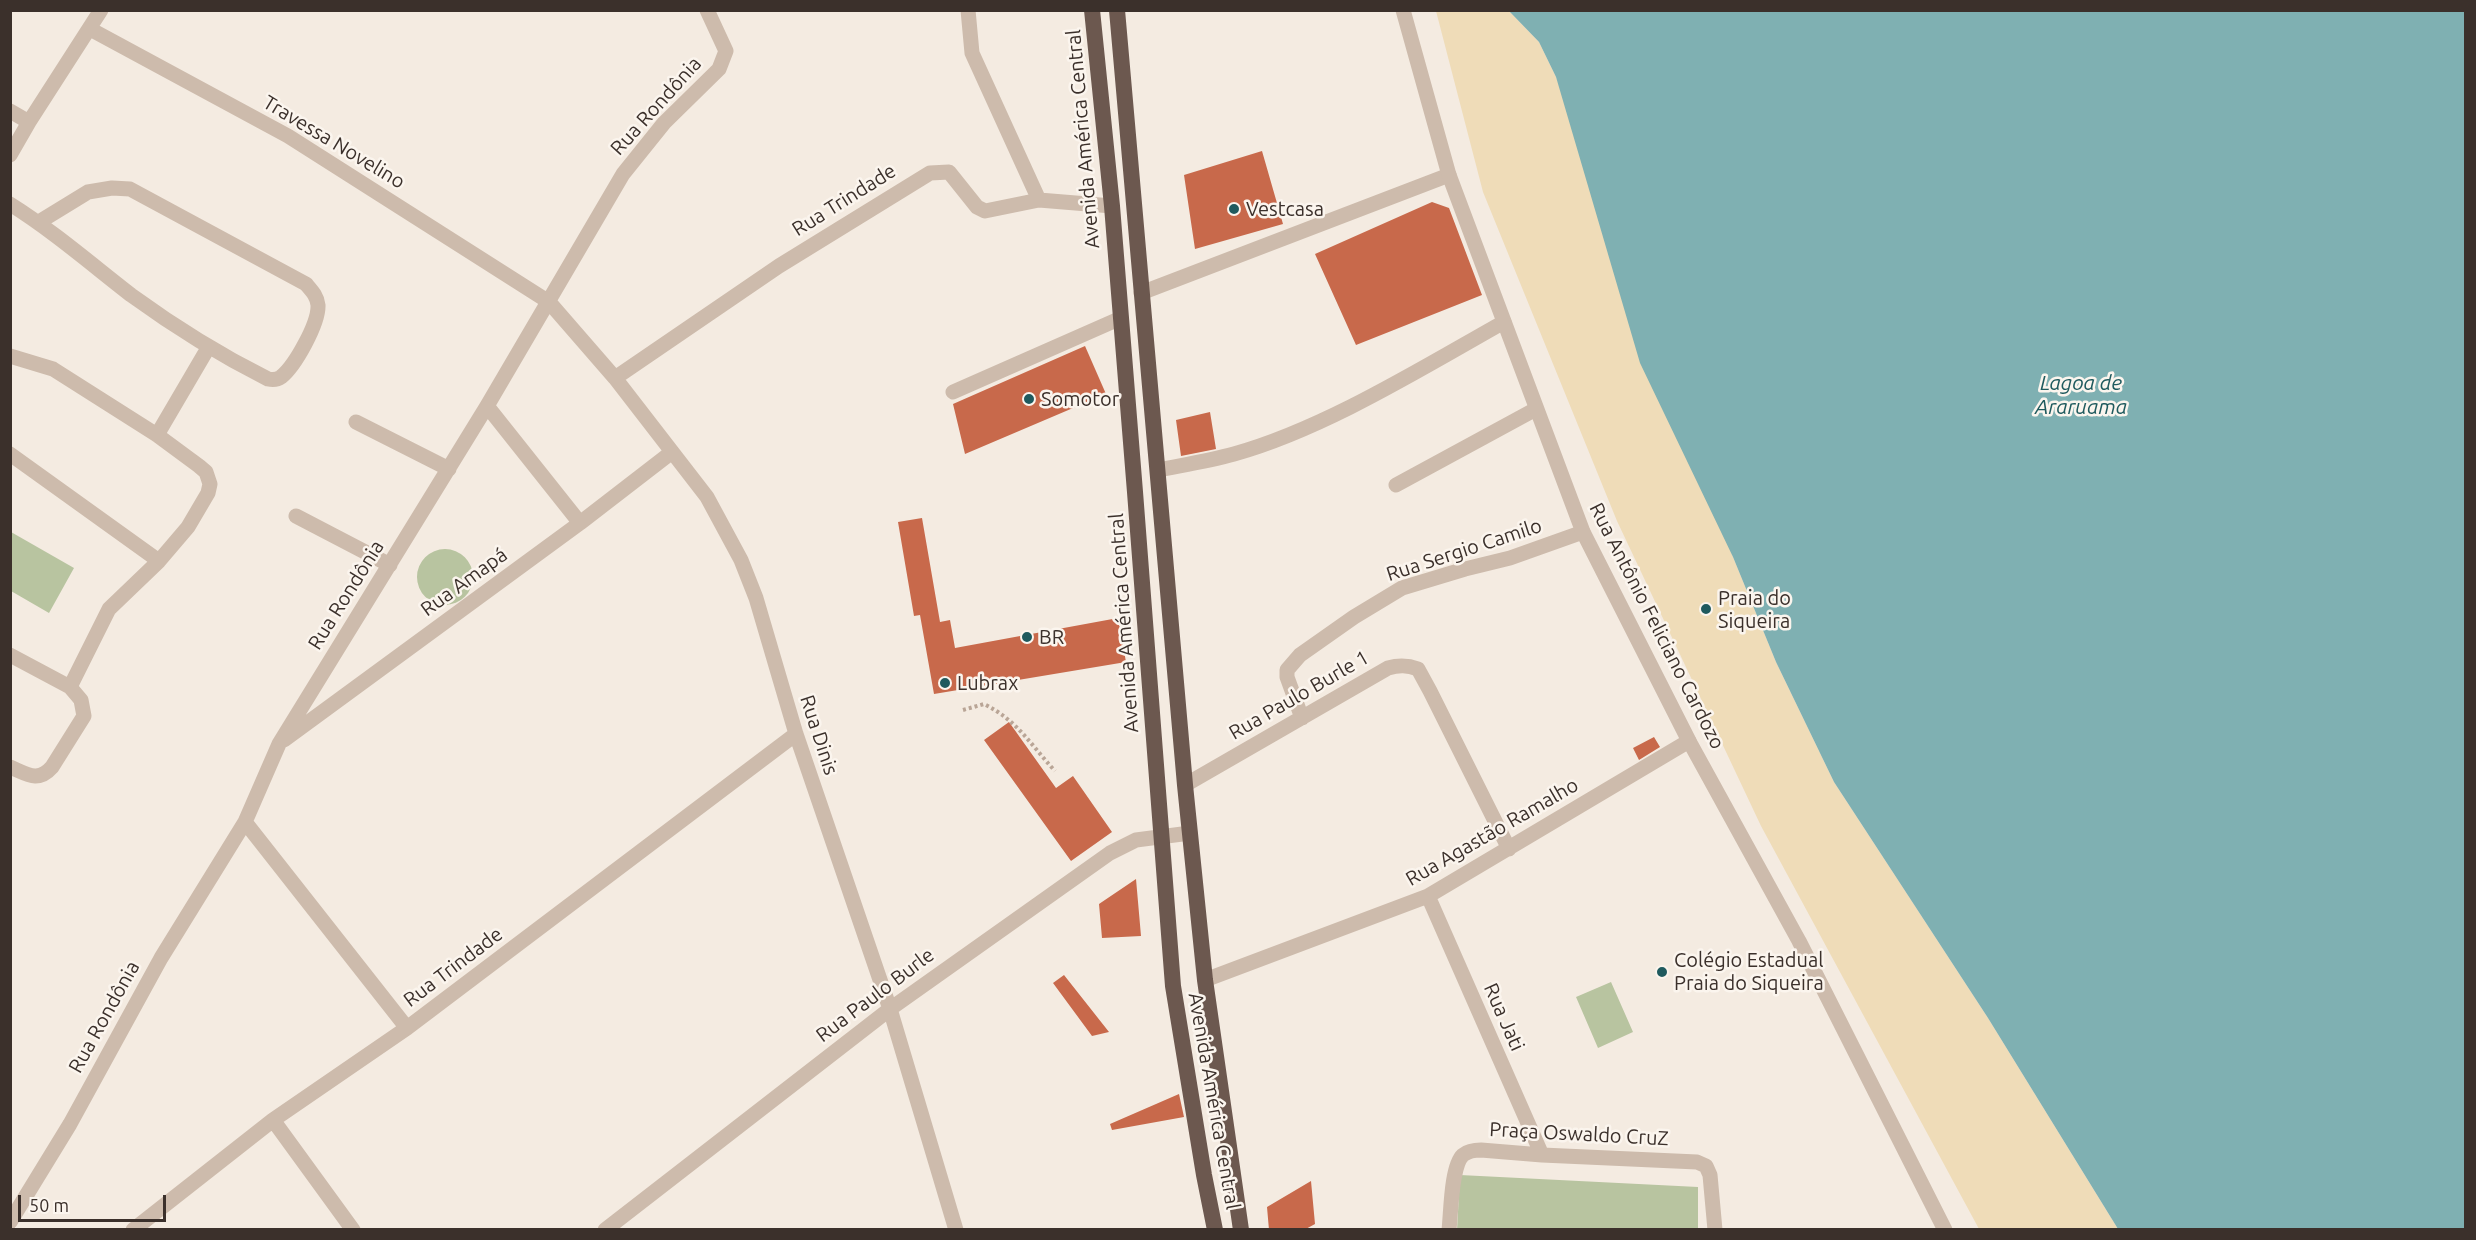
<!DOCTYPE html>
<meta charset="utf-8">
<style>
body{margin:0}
#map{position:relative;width:2476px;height:1240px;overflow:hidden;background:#f4ebe1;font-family:Ubuntu,sans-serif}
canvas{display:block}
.frame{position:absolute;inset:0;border:12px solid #3b302b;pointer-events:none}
.scale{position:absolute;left:18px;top:1195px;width:148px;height:27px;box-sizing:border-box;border:3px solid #3b302b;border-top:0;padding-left:8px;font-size:18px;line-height:21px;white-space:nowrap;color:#3b302b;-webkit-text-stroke:4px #fbf5ee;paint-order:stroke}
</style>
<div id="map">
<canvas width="2476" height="1240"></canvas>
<div class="frame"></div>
<div class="scale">50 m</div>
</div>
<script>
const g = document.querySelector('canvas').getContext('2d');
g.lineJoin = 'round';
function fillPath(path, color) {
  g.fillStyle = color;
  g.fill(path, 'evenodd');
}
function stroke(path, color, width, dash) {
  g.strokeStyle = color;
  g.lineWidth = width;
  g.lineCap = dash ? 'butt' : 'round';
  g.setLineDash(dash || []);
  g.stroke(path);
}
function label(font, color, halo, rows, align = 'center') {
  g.font = font + ' Ubuntu,sans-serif';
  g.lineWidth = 5;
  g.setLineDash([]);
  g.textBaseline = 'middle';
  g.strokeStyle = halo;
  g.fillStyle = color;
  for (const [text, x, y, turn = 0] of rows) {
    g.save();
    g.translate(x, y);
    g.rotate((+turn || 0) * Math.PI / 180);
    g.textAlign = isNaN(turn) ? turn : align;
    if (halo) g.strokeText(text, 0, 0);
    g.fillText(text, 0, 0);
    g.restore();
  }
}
fillPath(new Path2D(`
 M11,532l63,36 -25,45 -38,-22z
 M417 577a28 28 0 1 1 56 0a28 28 0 1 1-56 0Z
 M1611,982l22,50 -35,16 -22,-51z
 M1460,1175l238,12v42l-241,1z`), '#b8c4a0');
fillPath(new Path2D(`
 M1436,11h73l30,31 17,35 177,480 43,105 58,120 154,236 130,211h-139l-218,-403 -144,-305 -134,-329z`), '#efdcb8');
fillPath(new Path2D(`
 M1509,11h956v1218h-347l-130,-211 -154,-236 -58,-120 -43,-105 -93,-194 -84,-286 -17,-35z`), '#7fb0b2');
fillPath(new Path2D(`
 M1262,151l21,73 -88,25 -11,-74z
 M1432,202l17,6 33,87 -126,50 -41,-91z
 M1085,346l21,48 -141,60 -12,-50z
 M1210,412l6,37 -35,7 -5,-36z
 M922,518l18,104 10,-2 5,28 163,-30 8,44 -192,32 -14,-79 -6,1 -16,-94z
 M1009,722l47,66 17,-12 39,56 -41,29 -87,-121z
 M1654,737l6,10 -21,13 -6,-12z
 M1136,879l5,57 -39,2 -3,-34z
 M1064,975l45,57 -17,4 -39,-53z
 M1179,1094l5,23 -72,13 -2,-6z
 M1311,1181l4,43 -11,6h-35l-2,-23z`), '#c8694b');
stroke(new Path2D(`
 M963,710l21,-6c34,17 46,40 71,67`), '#b9a596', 4, [3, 3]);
stroke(new Path2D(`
 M968,10l4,43 67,147
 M90,29l198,107 261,166 66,76 92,119 34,63 15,38 40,136 94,275 66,221
 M10,111l19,11
 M10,155l19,-33 72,-112
 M10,204c43,27 81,60 121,91 44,32 89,60 137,84 5,1 9,1 13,-2 14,-11 38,-54 37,-72 -1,-9 -6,-14 -12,-21l-176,-95 -18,-1 -24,4 -49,30
 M1141,293l308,-118
 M10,356l43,13 104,66 42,31 7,6 4,12 -2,9 -20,34 -29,34 -50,48 -39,78 11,13 3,16 -32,51c-14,16 -25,7 -42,0
 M615,378l164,-112 151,-93 19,-1 28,35 8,4 54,-11 73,6
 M953,392l168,-74
 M487,406l93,117
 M356,422l93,47
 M157,435l51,-87
 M10,454l149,107
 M1158,470c25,-5 51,-9 76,-16 90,-25 188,-86 270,-132
 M1396,485l140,-76
 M296,516l94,49
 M10,655l60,32
 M1302,718l-15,-41v-7l13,-15 54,-38 48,-29 63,-19 45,-11 73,-26
 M284,740l296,-217 92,-71
 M1185,785l203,-117c11,-3 19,-3 30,1l12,22 79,158
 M245,822l162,206
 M1428,896l114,259
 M1205,980l223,-84 261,-155
 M273,1120l80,110
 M10,1222l60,-98 91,-166 84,-136 34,-78 208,-338 136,-232 41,-51 55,-54 7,-18 -19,-41
 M133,1230l140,-110 134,-92 389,-294
 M605,1230l285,-221 220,-156 26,-13 54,-7
 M1449,1230c2,-17 2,-64 14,-75 5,-4 11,-5 18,-5l61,5 155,7 9,4 4,9 5,55`), '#cdbbac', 15);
stroke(new Path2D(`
 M1403,10l46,165 134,357 106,209 110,200 146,289`), '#cdbbac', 15);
stroke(new Path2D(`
 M1092,10l20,196 23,286 38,494 31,189 11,55
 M1117,10l68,775 20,195 36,250`), '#6c584f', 16);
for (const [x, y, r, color] of [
 [1234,209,6,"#1f5a5e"],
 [1029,399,6,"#1f5a5e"],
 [1706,609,6,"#1f5a5e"],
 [1027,637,6,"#1f5a5e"],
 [945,683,6,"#1f5a5e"],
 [1662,972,6,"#1f5a5e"]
]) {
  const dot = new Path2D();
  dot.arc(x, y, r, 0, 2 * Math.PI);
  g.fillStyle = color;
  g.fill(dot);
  stroke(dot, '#fbf5ee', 2);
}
label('20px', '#3b302b', '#fbf5ee', [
 ["Rua Rondônia",656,106,-48],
 ["Avenida América Central",1083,139,-95],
 ["Travessa Novelino",334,142,31],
 ["Rua Trindade",844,200,-32],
 ["Rua Sergio Camilo",1464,550,-18],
 ["Rua Amapá",464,582,-36],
 ["Rua Rondônia",346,595,-58],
 ["Avenida América Central",1124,623,-94],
 ["Rua Antônio Feliciano Cardozo",1657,626,63],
 ["Rua Paulo Burle 1",1299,695,-30],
 ["Rua Dinis",819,735,72],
 ["Rua Agastão Ramalho",1492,832,-30],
 ["Rua Trindade",453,967,-37],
 ["Rua Paulo Burle",875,995,-37],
 ["Rua Rondônia",104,1017,-61],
 ["Rua Jati",1504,1017,66],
 ["Avenida América Central",1214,1101,80],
 ["Praça Oswaldo CruZ",1579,1134,3]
]);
label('20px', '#3b302b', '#fbf5ee', [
 ["Vestcasa",1246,209],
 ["Somotor",1041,399],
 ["Praia do",1718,598],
 ["Siqueira",1718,621],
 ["BR",1039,637],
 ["Lubrax",957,683],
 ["Colégio Estadual",1674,960],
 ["Praia do Siqueira",1674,983]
], 'left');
label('italic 21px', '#1f5a5e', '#fbf5ee', [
 ["Lagoa de",2081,383],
 ["Araruama",2081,407]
]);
</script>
